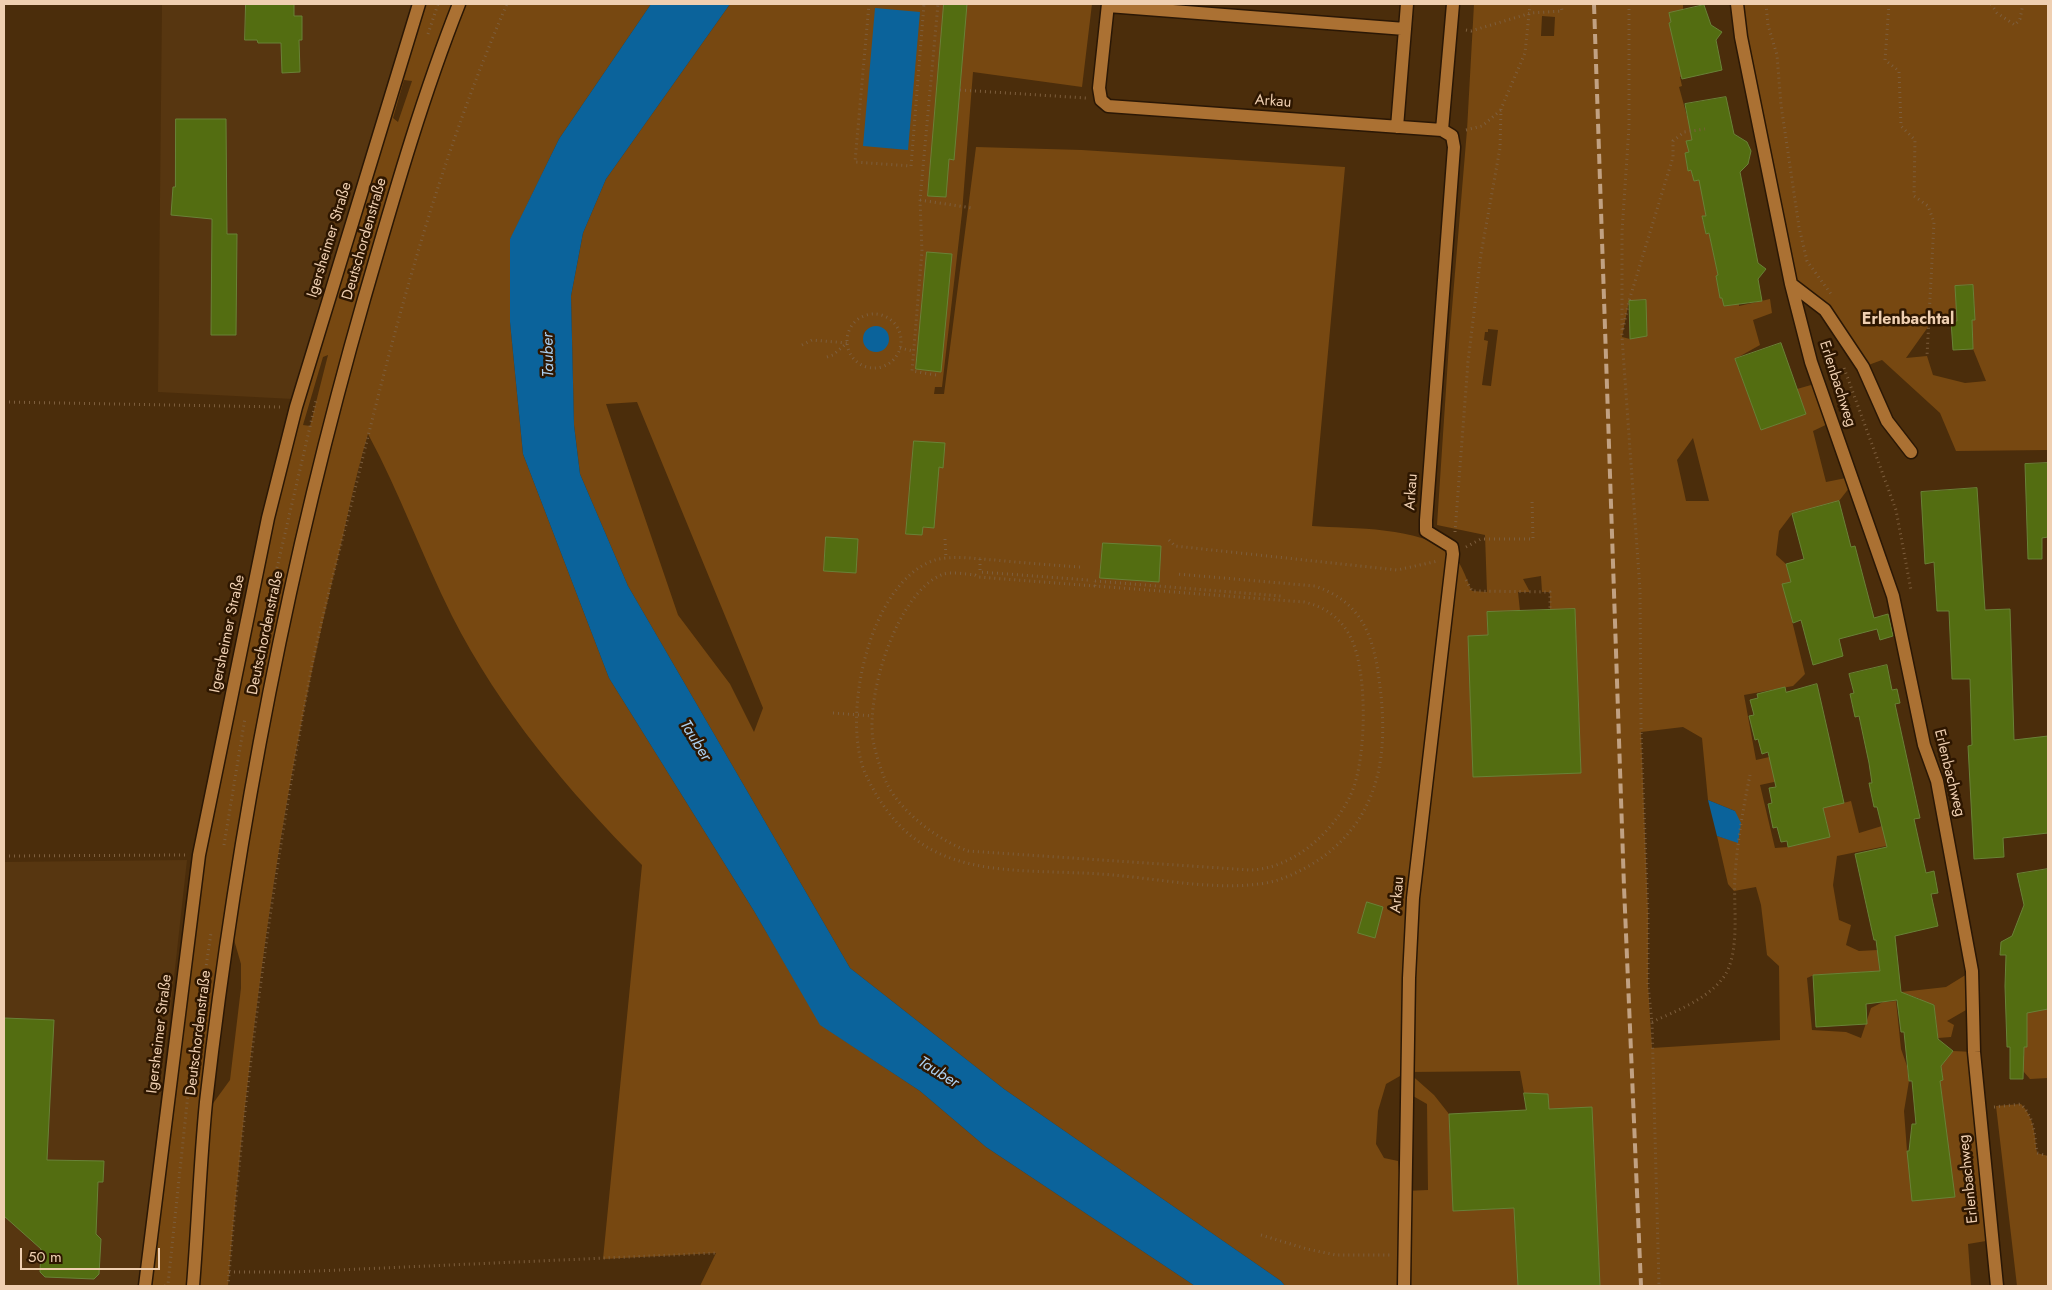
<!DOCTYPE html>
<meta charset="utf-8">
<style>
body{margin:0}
#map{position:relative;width:2052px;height:1290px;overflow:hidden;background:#4b2d0b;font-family:Jost,sans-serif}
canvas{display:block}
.frame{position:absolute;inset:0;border:5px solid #efcfb1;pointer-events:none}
.scale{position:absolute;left:20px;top:1248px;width:140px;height:22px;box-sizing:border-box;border:2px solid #efcfb1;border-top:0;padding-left:6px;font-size:15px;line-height:18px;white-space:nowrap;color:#efcfb1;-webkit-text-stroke:4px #2d1600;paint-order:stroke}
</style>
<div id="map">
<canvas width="2052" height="1290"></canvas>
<div class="frame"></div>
<div class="scale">50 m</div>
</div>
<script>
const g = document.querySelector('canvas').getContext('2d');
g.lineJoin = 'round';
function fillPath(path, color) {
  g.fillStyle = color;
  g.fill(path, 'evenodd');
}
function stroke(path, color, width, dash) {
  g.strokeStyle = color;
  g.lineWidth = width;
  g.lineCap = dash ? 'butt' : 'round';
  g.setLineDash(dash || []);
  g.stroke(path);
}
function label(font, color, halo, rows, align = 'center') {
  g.font = font + ' Jost,sans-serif';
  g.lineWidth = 5;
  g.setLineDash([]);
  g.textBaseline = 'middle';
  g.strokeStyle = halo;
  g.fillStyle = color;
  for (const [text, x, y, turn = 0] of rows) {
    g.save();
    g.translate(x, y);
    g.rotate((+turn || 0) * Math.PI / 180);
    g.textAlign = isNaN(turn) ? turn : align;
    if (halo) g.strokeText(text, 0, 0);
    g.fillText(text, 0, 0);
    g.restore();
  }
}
fillPath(new Path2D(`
 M162,4h251l-120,395 -135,-7z
 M187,860l-47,426h-136v-424z`), '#573610');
fillPath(new Path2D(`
 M419,4h232l-92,135 -49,101v82l13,132 86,224 145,233 67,114 99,66 66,56 209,139h-495l16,-33 -113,6 39,-394c-74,-74 -142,-155 -190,-249 -30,-60 -52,-123 -84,-182 -14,46 -23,96 -35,144 -56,231 -85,471 -105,708h-83l54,-431 69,-337zM404,80l8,1 -14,41 -5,-4zM328,355l-18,71 -7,-1 20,-68zM230,926l11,38v24l-11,92 -24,33z
 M730,4h362l-10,83 -109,-15 -11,141 -20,174h-7l-1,7h10l32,-247 106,3 263,17 -33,359c41,3 108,0 140,28 9,7 15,27 20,37l15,1 -2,-57 -48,-10 12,-181 18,-214 7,-126h209v6l-14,13 6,20 20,30 -15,4 2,9 -3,1 8,29 15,-3 5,24 -20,4 2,11 -4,1 3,18 3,-1 3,11 20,-4 5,24 -15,3 2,12 -4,1 4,17 3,-1 9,42 -2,1 4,22h2l2,8 15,-3v3l31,-7 2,14 -19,7 7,25 -25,14 26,71 45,-16 -9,-25 21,-6 14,39 -19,9 13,51 25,-5 2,6 -14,18 -47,13 -13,17 -3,24 10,9 5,18 -8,2 22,90 -12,12 -49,9 12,65 49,-11 6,25 -51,11 15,63 13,-1 41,-14 -6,-25 28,-7 8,32 23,-7 29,15 -74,15 -4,29 6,35 12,5 -5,20 13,6 19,-1 2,21 -66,4 -7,3 5,52 34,2 15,6 10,-30 12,-6 13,-1 5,48 6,17 2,15 -5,30 3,40 47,45 -14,-115 3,-1 -2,-14 12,-15 21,1 18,188 -24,4 3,42h-371l-8,-178 -43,1 -1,-15 -24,-1 -4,-22 -112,1 26,23 15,19 4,97 61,-3 4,78h-233l-4,-5 -277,-192 -154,-121 -222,-382 -48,-112 -6,-49 -3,-129 12,-63 23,-54zM1542,16l13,1 -1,19h-13zM1646,300l-16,39 -8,-2 7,-36zM1488,329l10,1 -7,56 -9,-1 6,-44 -4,-1 1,-8h3zM637,402l126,306 -9,24 -24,-48 -52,-69 -72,-211zM1693,438l16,63h-23l-9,-41zM1541,576l1,16h8v18l25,-1 6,164 -93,-138 -1,-23 33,-1 -2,-19h12l-7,-13zM1683,727l19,11 6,62 27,11 3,31 -21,-6 11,48 6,7 22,-4 5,18 6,50 12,11 1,74 -128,8 -4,-63v-73l-7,-180zM1407,1072l-1,20 21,12 1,86 -23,1 -5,-8 -2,-22 -14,-3 -8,-14 2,-33 8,-27z
 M1737,4h311v446l-92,1 -16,-38 -58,-53 -19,7 -38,-57 -34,-26zM1973,285l2,34 -3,1 1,29 13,32 -21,2 -32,-8 -6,-19 -21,2 27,-38 24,1 -2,-35z
 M1972,971l1,35 -26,15 7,4 -3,12 -13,1 -4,-34 -13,2 -1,-7 -19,-7 45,-5z
 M2027,1009h21v69l-18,1 -20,-23h14v-9l3,-1z
 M2021,1104c14,15 13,29 16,49l11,3v130h-31l-21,-180z`), '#774811');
fillPath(new Path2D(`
 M651,4h79l-124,175 -23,54 -12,63 3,129 6,49 48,112 222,382 154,121 277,192 4,5h-90l-209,-139 -66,-56 -100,-66 -66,-114 -145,-233 -86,-224 -13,-132v-83l49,-100z
 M875,8l45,4 -12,138 -45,-4z
 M863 339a13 13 0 1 1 26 0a13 13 0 1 1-26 0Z
 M1708,800l27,11 6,12 -3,20 -21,-7z`), '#0b639b');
const building = new Path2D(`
 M246,4h48v12h8v24h-3l1,32 -18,1 -1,-30h-23l-1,-3h-12z
 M944,4h23l-13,156 -5,-1 -3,38 -18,-1z
 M1704,5l7,20 11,7 -6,8 6,30 -40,9 -13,-56 2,-1 -2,-9z
 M1726,97l8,37 13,8 4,9 -3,13 -8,8 18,91 8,6 -8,10 4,22 -38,5 -2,-8h-2l-4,-22 2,-1 -9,-42 -3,1 -4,-18h4l-7,-36 -5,1 -3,-11 -3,1 -3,-18 4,-1 -3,-11 6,-1 -7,-36z
 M176,119h50l1,115h10l-1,101h-25l1,-116 -41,-4 2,-28h2z
 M927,252l25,2 -11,118 -25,-3z
 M1973,285l2,35h-3l1,29 -20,1 -2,-29h6l-2,-35z
 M1646,300l1,36 -17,3 -1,-38z
 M1781,343l25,71 -45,16 -26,-71z
 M914,441l31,2 -2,25 -4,-1 -5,61 -11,-1 -1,8 -16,-1z
 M2048,463v74l-6,1v21h-14l-3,-95z
 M1977,488l8,122 25,-1 4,131 34,-4v97l-45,5 1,19 -30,2 -6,-113 4,-1 -2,-66h-18l-3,-68h-12l-3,-49 -9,2 -4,-72z
 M1839,501l12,46 4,-1 19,72 14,-4 5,22 -13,4 -3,-11 -38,10 4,17 -30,9 -12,-45 -8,3 -11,-39 9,-2 -5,-18 18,-5 -12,-45z
 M826,537l32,2 -2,34 -32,-2z
 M1103,543l58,3 -2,36 -59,-4z
 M1575,609l6,164 -108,4 -5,-141 20,-1 -1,-23z
 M1887,665l5,25 5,-1 3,14 -5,1 25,114 -6,1 12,54 8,-2 4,22 -7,1 7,32 -43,10 6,56 33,13 4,34 15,12 -12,15 2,14 -3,1 15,116 -43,4 -5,-50h2l3,-27h4l-4,-43h-3l-5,-49h-3l-4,-32 -31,4 1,20 -51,3 -3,-52 67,-4 -4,-31h-2l-19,-86 32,-7 -10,-40h-3l-5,-24h3l-3,-20 -10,-47 -4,1 -5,-23 4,-1 -5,-19z
 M1817,684l27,119 -21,5 7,29 -42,10 -1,-6 -6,1 -4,-15 -4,1 -5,-24 4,-1 -3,-15 7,-1 -8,-35 -6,2 -4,-15 -3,1 -6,-24 5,-1 -4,-15 8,-2 -1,-4 28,-7 1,5z
 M2048,869v140l-21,4v34h-3l-1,32h-13v-32h-3l-2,-61 1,-31h-6l1,-13 11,-6 12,-31 -7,-31z
 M1367,902l16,5 -8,31 -17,-5z
 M4,1018l50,2 -7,140 57,1 -1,21h-5l-2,52 5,5 -2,35 -5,5 -49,-2 -5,-5 1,-23 -37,-33z
 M1524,1093l24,1 1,15 43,-2 8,179h-82l-4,-78 -61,3 -4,-97 77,-4z`);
fillPath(building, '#536d11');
stroke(building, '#698237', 1);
const minor = new Path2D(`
 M1108,4l-9,84 2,12 7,6 334,24 10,6 2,11 -28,373v11l26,16 1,7 -40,344 -4,80 -5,308
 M1737,4l4,33 50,247 20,78 82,234 31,149 13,36 35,190 2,81 23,234
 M1108,6l297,23 2,-25
 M1397,127l8,-98
 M1442,130l11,-126
 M1791,284l34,26 38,57 24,54 24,31
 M145,1286l54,-431 69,-337 28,-111 123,-403
 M193,1286c5,-61 7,-123 13,-184 31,-271 83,-541 158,-803 29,-100 57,-199 95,-295`);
stroke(minor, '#2a1705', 15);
stroke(new Path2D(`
 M869,4l-14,158 56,4 13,-162
 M1629,4v123l-7,104v106l18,253 1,142 7,180v73l4,37 7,264
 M1766,4l2,21 9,30 4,50 18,122 8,34 24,33
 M1889,4l-4,56 14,11 2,55 14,14 -1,56 14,10 6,16 -7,134
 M1991,4l6,9 18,12 5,-6 3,-15
 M1466,30l5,1 60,-18 31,-2 -1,-7
 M428,34l10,-30
 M960,90l126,8
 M1466,130l16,-4 19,-16
 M920,200l52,8
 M847 341a27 27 0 1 1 54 0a27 27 0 1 1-54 0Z
 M1623,329l6,-28 44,-144v-16l11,-9 21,-3
 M802,345l10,-5 35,3
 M900,348l13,3
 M827,357l6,-2 14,-12
 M1844,368l52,142 15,80
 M936,375l-24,-4 10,-120 -2,-51 18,-196
 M4,402l277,5
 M1455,532l13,-170 13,-108 19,-106 1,-39 24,-56 5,-49
 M945,539l1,19
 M1169,540l6,6 222,24 41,-9
 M1466,547l15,-8h52l-1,-40
 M980,559v13l108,8
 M1080,567c-28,-2 -56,-4 -85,-7 -19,-1 -42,-5 -60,0 -66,21 -95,159 -69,215 53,113 144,91 247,100 47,4 98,15 146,9 21,-2 43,-13 61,-25 62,-44 69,-109 59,-180 -6,-45 -18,-77 -64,-93l-138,-12
 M1466,580l6,11 78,1v18
 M1095,581l186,15
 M1095,586l-117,-9 -3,-2c-10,-1 -25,-4 -34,0 -45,20 -75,120 -68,165 3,15 8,31 14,44 15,29 51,56 81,67l282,19c43,-1 84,-38 101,-76 16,-34 18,-132 -4,-163 -10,-16 -25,-25 -43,-29l-209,-16v-5
 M269,602l47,-201
 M833,713l40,3
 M224,845l21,-127
 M4,856l181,-1
 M1652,1022c24,-11 54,-22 71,-44 18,-24 10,-72 12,-101 2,-34 8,-68 15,-102
 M1994,1107l27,-3c14,15 13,29 16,49l11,3
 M1261,1235l46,14 29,6h55
 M229,1272h65l423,-19
 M165,1286l3,-2 22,-209 21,-142
 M228,1286c17,-204 44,-408 82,-610 13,-67 32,-133 48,-199 39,-160 83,-322 149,-473`), '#7d5e3d', 3, [1, 4]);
stroke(minor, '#ab7133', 12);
stroke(new Path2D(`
 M1594,4l30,883 17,399`), '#c1a182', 4, [10, 5]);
label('15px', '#efcfb1', '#2d1600', [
 ["Arkau",1273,102,4],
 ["Deutschordenstraße",365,239,-74],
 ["Igersheimer Straße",330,240,-73],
 ["Erlenbachweg",1837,384,72],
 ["Arkau",1412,492,-86],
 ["Deutschordenstraße",266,633,-78],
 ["Igersheimer Straße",228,634,-78],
 ["Erlenbachweg",1949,773,76],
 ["Arkau",1398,895,-85],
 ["Deutschordenstraße",199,1033,-83],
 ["Igersheimer Straße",160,1034,-83],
 ["Erlenbachweg",1969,1179,-96]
]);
label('bold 16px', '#efcfb1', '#2d1600', [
 ["Erlenbachtal",1908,320]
]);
label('italic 16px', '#acd0f0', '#2d1600', [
 ["Tauber",549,355,-91],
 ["Tauber",695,741,58],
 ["Tauber",938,1073,32]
]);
</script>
